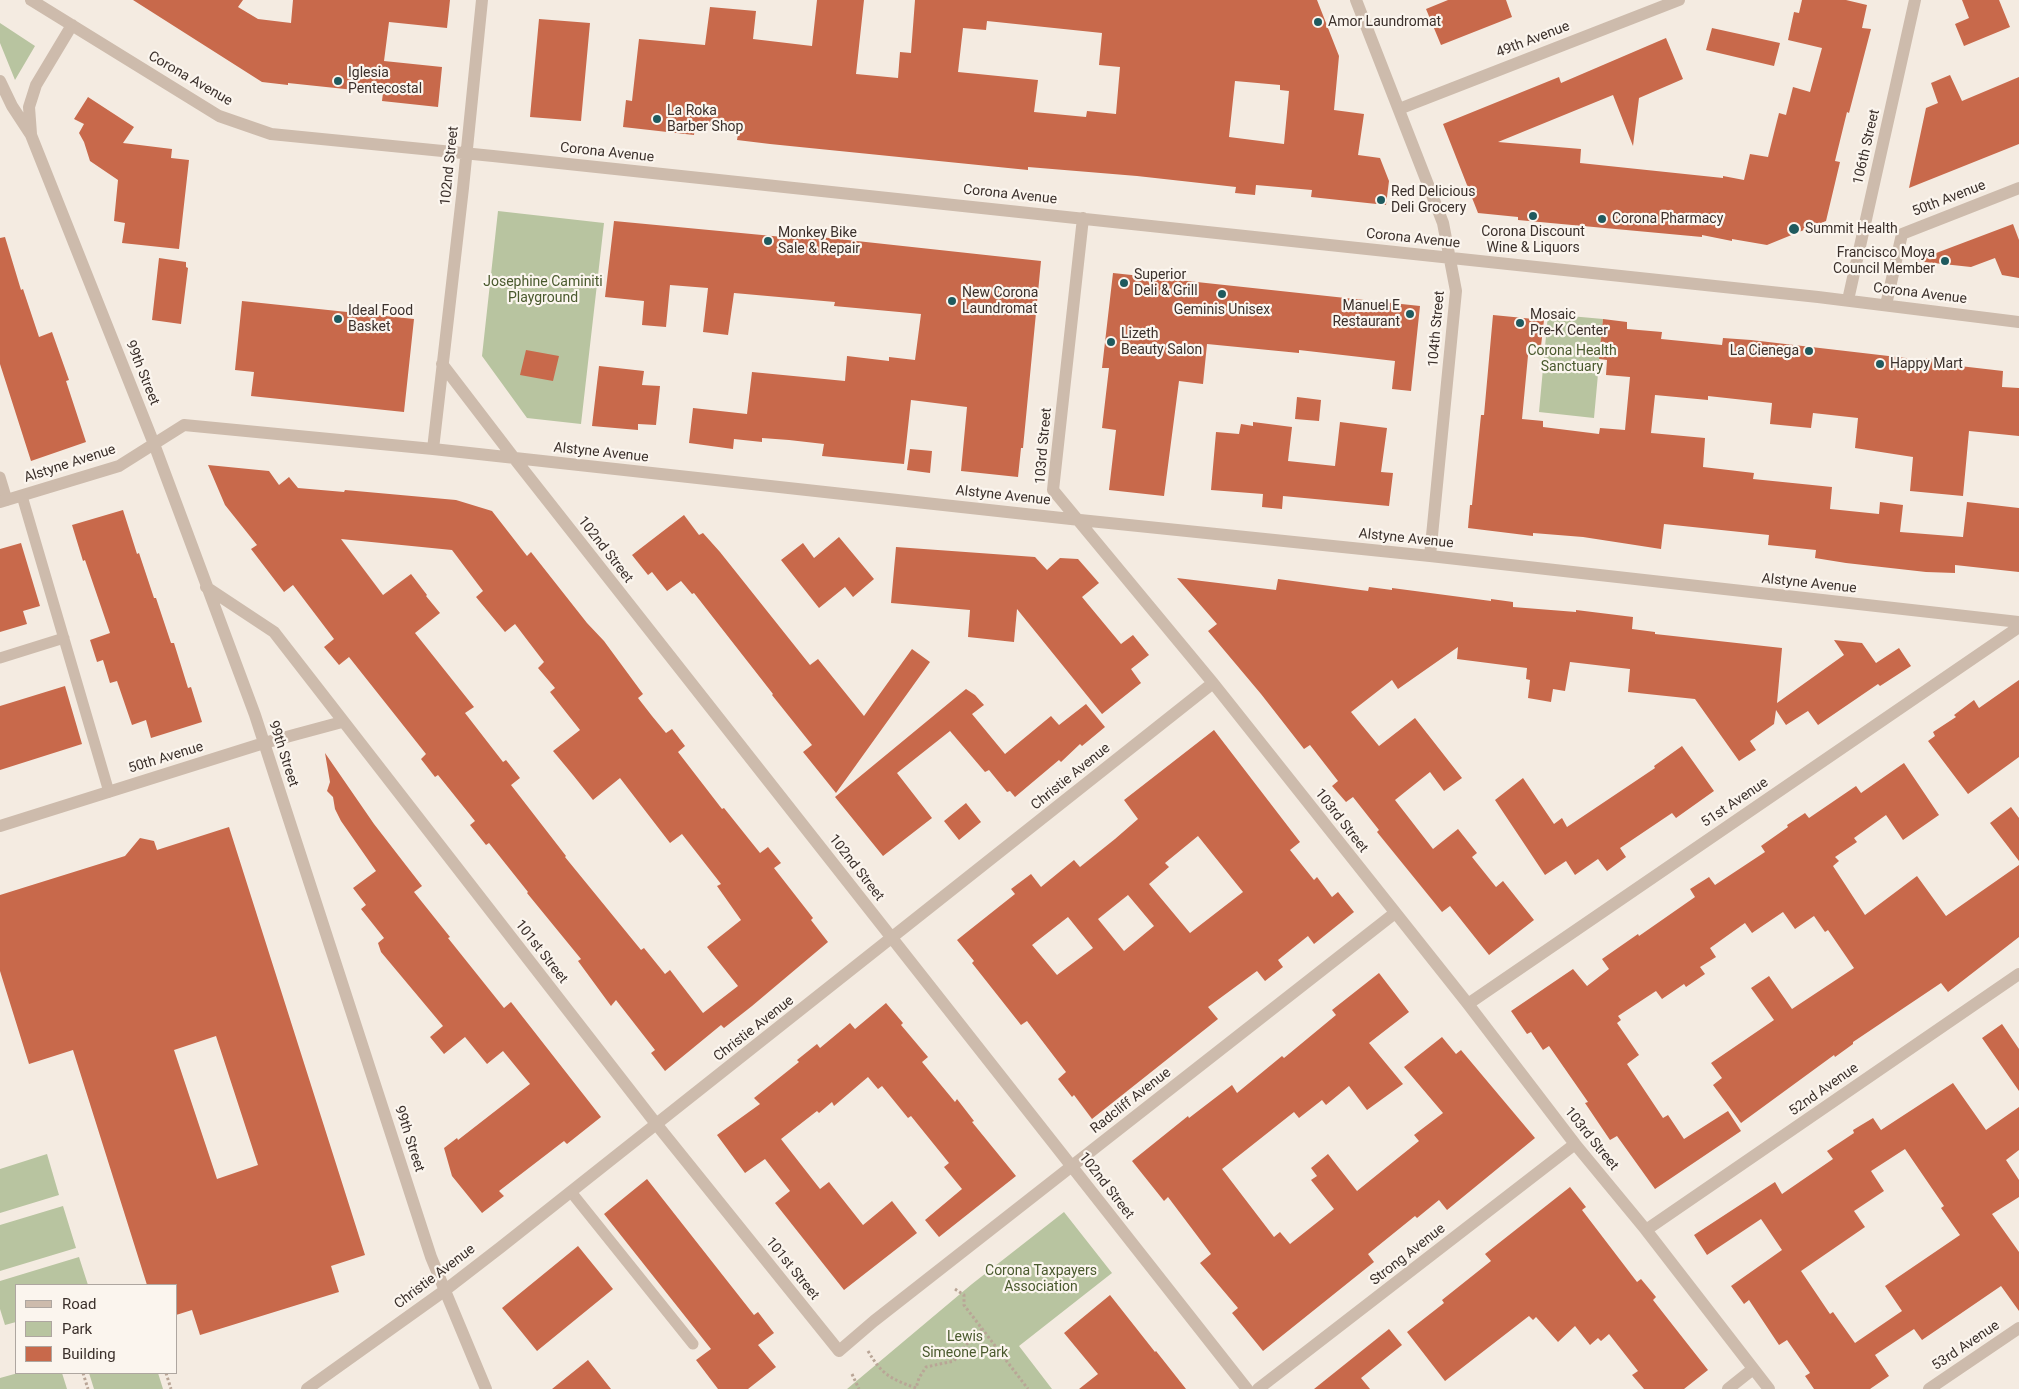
<!DOCTYPE html>
<style>
body{margin:0}
#map{position:relative;width:2019px;height:1389px;overflow:hidden;background:#f4ebe1;font-family:Roboto,sans-serif}
canvas{display:block}
.legend{position:absolute;left:15px;top:1284px;width:162px;height:90px;box-sizing:border-box;background:#fbf5ee;border:1px solid #aea6a0;margin:0;padding:6px 9px;list-style:none;font-size:15px;color:#3b302b}
.legend li{display:flex;align-items:center;gap:10px;height:25px}
.legend b{width:25px;border:1px solid #aea6a0}
</style>
<div id="map">
<canvas width="2019" height="1389"></canvas>
<ul class="legend">
<li><b style="height:6px;background:#cdbbac"></b>Road</li>
<li><b style="height:14px;background:#b8c4a0"></b>Park</li>
<li><b style="height:14px;background:#c8694b"></b>Building</li>
</ul>
</div>
<script>
const g = document.querySelector('canvas').getContext('2d');
g.lineJoin = 'round';
function fillPath(path, color) {
  g.fillStyle = color;
  g.fill(path, 'evenodd');
}
function stroke(path, color, width, dash) {
  g.strokeStyle = color;
  g.lineWidth = width;
  g.lineCap = dash ? 'butt' : 'round';
  g.setLineDash(dash || []);
  g.stroke(path);
}
function label(font, color, halo, rows, align = 'center') {
  g.font = font + ' Roboto,sans-serif';
  g.lineWidth = 4.5;
  g.setLineDash([]);
  g.textBaseline = 'middle';
  g.strokeStyle = halo;
  g.fillStyle = color;
  for (const [text, x, y, turn = 0] of rows) {
    g.save();
    g.translate(x, y);
    g.rotate((+turn || 0) * Math.PI / 180);
    g.textAlign = isNaN(turn) ? turn : align;
    if (halo) g.strokeText(text, 0, 0);
    g.fillText(text, 0, 0);
    g.restore();
  }
}
fillPath(new Path2D(`
 M0,23l35,23 -20,34 -15,-37z
 M498,211l106,12 -23,201 -54,-6 -45,-62z
 M1548,314l55,5 -9,99 -55,-6z
 M47,1154l12,41 -59,18v-44z
 M63,1206l13,42 -76,23v-46z
 M1064,1212l48,61 -93,73 33,43h-205l125,-105z
 M79,1257l9,28h-72v37l-11,3 -5,-16v-28z
 M18,1373h44l5,16h-67v-11z
 M89,1373h69l5,16h-69z`), '#b8c4a0');
fillPath(new Path2D(`
 M133,0h110l-5,7 20,12 33,4 2,-23h157l-3,28 -58,-6 -5,39 58,6 -4,40 -56,-6 1,-8 -95,-10v2l-26,-3z
 M817,0h47l-8,74 42,4 2,-26 11,1 4,-53h402l22,56 -5,54 30,4 -6,41 22,3 9,23 -3,24 -75,-8 1,-7 -56,-5 -1,10 -20,-2 1,-6 -99,-11 -109,-9v3l-258,-26 -33,-4 2,-12 -44,-4 -1,11 -71,-8 3,-27 6,1 7,-62 66,6 5,-38 46,4 -3,28 59,7zM987,21l115,12 -3,32 21,2 -4,47 -29,-3 -1,6 -52,-5 4,-32 -80,-8 5,-44 23,2zM1235,81l45,4v5l9,1 -5,53 -55,-7z
 M1448,0h58l6,17 -71,28 -15,-36z
 M1802,0h44l21,5 -5,23 9,1 -22,84 -2,-1 -12,49 5,1 -14,59 -59,24 -35,-6v2l-30,-6v2l-184,-17v-3l-40,-4 -35,-89 116,-47 2,6 105,-45 17,41 -44,19 -6,48 -20,-51 -115,47 83,7 -1,14 143,15v-2l21,4 6,-26 18,3 11,-44 7,2 7,-28 17,5 12,-44 -34,-8 6,-28 5,1z
 M1962,0h37l11,27 -46,19 -9,-22 14,-6z
 M539,19l51,4 -9,98 -51,-4z
 M1712,28l68,15 -6,23 -68,-16z
 M1950,75l12,26 57,-24v67l-110,44 17,-80 12,-5 -7,-20z
 M88,97l46,30 -11,16 49,6 -1,9 18,2 -10,89 -57,-6 3,-20 -11,-2 4,-41 -28,-19 -6,-19 -5,-9 5,-9 -10,-5z
 M614,221l169,16v-4l258,28 -18,187h-2l-3,29 -57,-6 6,-64 -56,-7 -7,64 -82,-8 2,-12 -35,-4 -27,-2v4l-28,-3 -1,10 -44,-6 4,-35 54,6 5,-42 93,9 2,-25 42,5v-4l26,3 6,-46 -87,-8 1,-4 -101,-9 -6,42 -25,-3 5,-44 -38,-3 -4,42 -24,-2 2,-24 -39,-4z
 M2013,224l6,16v38l-17,-3 -7,-17 -24,9 -56,-6z
 M5,237l16,53 2,-1 16,48 13,-5 17,48 -3,1 20,61 -55,19 -31,-97v-126z
 M159,258l27,4v5l2,1 -7,56 -29,-4z
 M1113,273l307,33 -9,85 -19,-2 3,-28 -96,-11v3l-92,-9 -4,40 -24,-3 -15,115 -55,-6 7,-60 -14,-2 7,-60h-7z
 M242,301l172,18 -10,93 -153,-16 3,-24 -19,-2z
 M1493,315l51,5 -3,26 -12,-1 -7,74 21,2v6l56,7 1,-6 25,2 5,-53 -24,-2 1,-15 -8,-1 4,-40 24,3v7l35,3 -1,7 61,6 1,-7 28,2 172,20 1,-2 27,3v4l52,6 -1,16 17,1v48l-50,-5 -6,65 -53,-5 3,-34 -58,-9 3,-30 -45,-5 -2,15 -41,-4 2,-21 -64,-7v4l-53,-5 -4,38 54,5 -2,29 51,6 -1,6 79,8 -2,22 49,5 1,-12 23,3 -3,27 63,5 4,-35 52,6v64l-64,-7v8l-29,-1 -80,-9 -31,-5 1,-8 -48,-5 1,-10 -105,-11 -3,25 -78,-12 -50,-4v3l-65,-8 2,-23h2l9,-90h3z
 M526,350l33,6 -6,25 -33,-6z
 M599,366l45,5 -2,14 18,1 -4,39 -18,-1v6l-46,-4z
 M1297,397l24,3 -2,21 -24,-2z
 M1253,422l39,5 -4,34 47,5 5,-44 47,6 -6,44 12,1 -4,33 -106,-10 -1,13 -20,-2 1,-13 -52,-4 5,-58 23,2 2,-10 12,2z
 M910,449l22,2 -2,22 -23,-3z
 M208,465l61,6 10,14 10,-8 9,11 46,4 1,-2 111,10 36,11 35,45 4,-4 56,71 17,18 39,53 -5,4 14,18 14,17 6,-4 13,17 -7,6 44,57 2,-1 36,45 8,-6 13,16 -7,5 39,50 -2,2 17,22 -76,64 -28,22 -3,-3 -56,46 -14,-18 4,-3 -39,-50 -5,6 -33,-45 3,-2 -54,-66 1,-1 -39,-49 -3,2 -16,-20 5,-4 -37,-46 -3,2 -14,-18 5,-5 -77,-97 -10,8 -15,-18 10,-8 -41,-54 -9,7 -33,-43 6,-4 -32,-40zM341,539l111,11 31,41 -7,6 29,35 10,-8 29,38 -6,6 17,20 -5,4 30,38 -27,21 20,24 20,25 27,-22 50,65 12,-9 39,50 -4,2 24,34 -34,27 31,39 -35,27 -33,-43 -5,4 -21,-26 -3,2 -76,-93 1,-1 -55,-71 9,-7 -14,-18 -3,2 -38,-49 9,-6 -59,-74 25,-20 -14,-17 1,-1 -16,-21 -28,21z
 M123,510l14,44 2,-1 15,45h2l15,45h3l14,45 3,-1 11,35 -51,16 -5,-18 -14,5 -15,-44 -7,2 -7,-23 -6,2 -7,-22 20,-7 -25,-73 -2,1 -11,-36z
 M684,515l15,20 4,-2 17,19 90,113 8,-6 46,57 48,-67 18,13 -94,131 -33,-41 9,-7 -40,-50 1,-1 -79,-101 -2,1 -11,-13 -14,10 -15,-19 -4,3 -16,-20z
 M839,537l35,42 -21,18 -8,-10 -26,21 -38,-48 22,-17 11,15z
 M21,543l19,63 -17,5 4,13 -27,8v-83z
 M896,547l139,10 12,13 13,-12 18,1 21,24 -17,14 39,47 12,-9 16,20 -18,14 10,14 -39,31 -85,-105 -3,33 -46,-5 2,-27 -79,-7z
 M1177,578l99,12 2,-11 90,12 1,-4 23,3v-2l99,13v-2l22,3v5l63,5v-2l57,7 -1,12 23,3v2l127,14 -5,55 67,-48 -10,-15 28,3 14,20 23,-15 12,18 -31,20 -2,-2 -60,41 -10,-14 -22,14 -10,-15 -2,14 -24,17 6,9 -17,11 -44,-62 -67,-7 2,-23 -60,-7 -5,29 -12,-2 -2,13 -23,-4 2,-18 -4,-1 1,-11 -70,-9 1,-12 -60,42 -6,-9 -41,32 28,34 36,-28 47,60 -18,13 -14,-19 -35,28 38,49 25,-20 19,24 -5,4 24,30 7,-6 31,39 -45,35 -39,-49 -8,6 -65,-80 2,-2 -26,-33 -7,5 -14,-16 6,-5 -28,-36 -6,4 -43,-55 -53,-63 9,-7z
 M2019,680v77l-51,37 -40,-53 7,-5 -2,-4 23,-15 -2,-2 20,-15 5,8z
 M65,686l17,58 -82,26v-64z
 M966,689l9,6 9,10 -12,9 33,40 46,-38 8,9 27,-21 19,23 -23,19 -2,-2 -19,18 -2,-2 -44,37 -5,-6 -3,1 -18,-22 -4,2 -35,-41 -53,42 35,45 -49,38 -48,-59z
 M1214,730l86,112 -10,8 24,30 3,-3 15,20 6,-5 16,20 -40,32 -6,-8 -30,24 5,7 -18,14 -8,-10 -49,36 10,12 -126,100 -18,-24 -2,2 -14,-18 8,-7 -39,-51 -6,4 -49,-62 2,-2 -17,-21 58,-46 -4,-5 20,-15 10,13 33,-27 6,7 35,-28 23,-20 -14,-19zM1198,836l45,56 -53,41 -41,-49 20,-17 -4,-4zM1128,895l26,31 -30,25 -26,-32zM1068,917l25,31 -36,27 -25,-30z
 M1682,746l32,45 -38,27 -4,-5 -52,35 6,9 -19,14 -9,-12 -23,16 -9,-14 -21,14 -50,-75 28,-22 31,46 8,-6 5,9 88,-59 -1,-2z
 M325,753l49,71 48,62 -8,6 36,45 -2,1 56,70 7,-6 90,115 -34,27 -3,-3 -65,50 5,5 -22,17 -30,-37 -8,-28 13,-10 1,2 72,-56 -27,-33 -16,13 -22,-27 -21,17 -14,-17 13,-11 -62,-74 -3,-9 6,-5 -23,-29 5,-4 -13,-17 23,-17 -35,-50 -6,-12 -2,-12 -6,-6 3,-9z
 M1904,763l35,52 -36,25 -17,-25 -32,23 3,4 -22,15 4,4 -6,5 32,49 52,-39 29,40 73,-51v72l-71,55 -7,-9 -88,59v2l-18,13 -1,-2 -93,68 -28,-38 9,-7 -11,-15 63,-43 -23,-32 18,-12 23,33 62,-41 -26,-38 -3,2 -11,-16 -19,13 -12,-17 -31,21 -7,-10 -35,25 6,9 -16,10 5,7 -19,13 -2,-3 -22,15 -6,-8 -38,25 3,4 -4,3 22,32 -12,9 36,54 5,-3 16,24 44,-28 13,20 -86,58 -38,-53 -7,4 -25,-37 3,-1 -39,-56 -6,4 -12,-18 -4,2 -16,-23 62,-42 14,17 22,-17 -7,-10 36,-25 1,2 56,-39 -5,-8 19,-12 6,8 50,-33 -4,-6 27,-19 -1,-2 18,-12 4,5 47,-32 5,7z
 M966,803l15,19 -22,18 -15,-19z
 M2011,807l8,11v43l-29,-38z
 M229,827l136,428 -34,11 8,26 -139,43 -8,-25 -16,5v-30h-29l-74,-235 -44,14 -29,-93v-76l125,-39 15,-18 14,3 3,9zM216,1036l42,129 -41,14 -43,-129z
 M1379,973l30,39 -40,31 34,41 -36,26 -18,-24 -23,19 -4,-5 -23,18 -5,-6 -72,57 52,68 6,-5 10,12 44,-35 -23,-29 6,-4 -6,-8 17,-14 29,37 62,-50 -5,-6 29,-22 -39,-46 38,-30 14,17 5,-4 74,88 -88,72 -8,-10 -22,18 -2,-2 -47,38 6,8 -111,89 -31,-38 6,-5 -38,-45 11,-9 -43,-57 -4,4 -32,-40 56,-45 1,2 43,-33 5,8 45,-37 2,2 52,-43 -4,-5z
 M886,1003l17,20 -2,2 27,32 -6,5 33,40 2,-3 17,22 -2,1 44,54 -77,61 -14,-17 37,-31 -18,-22 5,-4 -38,-47 -3,2 -26,-32 -4,3 -10,-12 -34,29 -2,-4 -13,11 -2,-2 -36,28 39,50 9,-7 34,43 29,-24 25,32 -73,57 -69,-87 15,-12 -25,-32 -20,14 -28,-38 43,-31 -6,-6 45,-36 -2,-2 20,-16 3,4 30,-25 5,6z
 M2002,1024l17,25v42l-37,-53z
 M1953,1083l33,47 33,-23v43l-13,10 13,20v17l-27,17 27,38v59l-18,-25 -79,54 -8,-11 -39,26 14,21 -19,13h-56l-9,-13 5,-3 -23,-33 -8,5 -30,-45 -5,4 -13,-18 51,-36 -21,-31 -54,36 -13,-20 81,-53 7,12 51,-35 -6,-8 27,-18 -1,-3 20,-12 8,12zM1905,1149l39,57 -3,2 19,27 -75,51 17,25 -47,32 -22,-31 -3,2 -29,-43 64,-44 -11,-16 30,-20 -13,-20z
 M647,1179l107,136 4,-3 16,21 -16,12 18,22 -28,22h-30l-22,-29 15,-11 -107,-135z
 M1570,1187l16,20 -4,3 55,72 4,-3 15,18 -3,3 55,70 -24,19h-40l-12,-14 6,-4 -29,-37 -8,7 -3,-3 -8,7 -15,-19 -17,16 -22,-25 -3,3 -4,-4 -84,65 -38,-49 37,-29 -2,-3 49,-39 -6,-7z
 M578,1246l35,43 -76,62 -35,-43z
 M1110,1295l45,57 1,-1 30,38h-107l19,-15 -34,-41z
 M1389,1329l13,16 -41,33 9,11h-56z
 M588,1360l23,29h-59z`), '#c8694b');
stroke(new Path2D(`
 M955,1289l9,6v10l64,84
 M868,1351c14,24 23,28 48,37l3,-10 7,-11 28,-6 9,-13 19,-19
 M83,1373l5,16
 M166,1373l5,16
 M852,1374l7,15`), '#b9a596', 3, [2.5, 2.5]);
stroke(new Path2D(`
 M0,477l7,23
 M22,496l87,296
 M0,658l64,-20
 M571,1192l122,152`), '#cdbbac', 11);
stroke(new Path2D(`
 M31,0l188,116 52,18 222,22 1325,141 201,25
 M1356,0l87,223 13,68 -26,265
 M0,81l12,25 19,29 123,309 101,271 176,542 55,132
 M1399,109l280,-109
 M31,134l-2,-27 7,-22 36,-60
 M1083,218l-30,272 160,193 255,321 107,140 71,86 123,159
 M1848,300l67,-300
 M1886,305l16,-71 117,-46
 M442,364l72,94 733,931
 M433,449l30,-261 19,-188
 M0,502l119,-36 65,-41 249,24 647,71 350,36 589,66
 M206,587l68,45 383,493 182,226 35,-30 521,-408
 M0,826l264,-83 78,-21
 M1468,1004l551,-377
 M1646,1230l373,-256
 M307,1389l137,-98 57,-44 712,-564
 M1258,1389l317,-245
 M1728,1389l25,-20
 M1929,1389l90,-61`), '#cdbbac', 12);
for (const [x, y, r, color] of [
 [1318,22,5,"#1f5a5e"],
 [338,81,5,"#1f5a5e"],
 [657,119,5,"#1f5a5e"],
 [1381,200,5,"#1f5a5e"],
 [1533,216,5,"#1f5a5e"],
 [1602,219,5,"#1f5a5e"],
 [1794,229,6,"#1f5a5e"],
 [768,241,5,"#1f5a5e"],
 [1945,261,5,"#1f5a5e"],
 [1124,283,5,"#1f5a5e"],
 [1222,294,5,"#1f5a5e"],
 [952,301,5,"#1f5a5e"],
 [1410,314,5,"#1f5a5e"],
 [338,319,5,"#1f5a5e"],
 [1520,323,5,"#1f5a5e"],
 [1111,342,5,"#1f5a5e"],
 [1809,351,5,"#1f5a5e"],
 [1880,364,5,"#1f5a5e"]
]) {
  const dot = new Path2D();
  dot.arc(x, y, r, 0, 2 * Math.PI);
  g.fillStyle = color;
  g.fill(dot);
  stroke(dot, '#fbf5ee', 2);
}
label('14px', '#3b302b', '#fbf5ee', [
 ["Amor Laundromat",1328,22],
 ["Iglesia",348,73],
 ["Pentecostal",348,89],
 ["La Roka",667,111],
 ["Barber Shop",667,127],
 ["Red Delicious",1391,192],
 ["Deli Grocery",1391,208],
 ["Corona Pharmacy",1612,219],
 ["Summit Health",1805,229],
 ["Corona Discount",1533,232,"center"],
 ["Wine & Liquors",1533,248,"center"],
 ["Monkey Bike",778,233],
 ["Sale & Repair",778,249],
 ["Francisco Moya",1935,253,"right"],
 ["Council Member",1935,269,"right"],
 ["Superior",1134,275],
 ["Deli & Grill",1134,291],
 ["New Corona",962,293],
 ["Laundromat",962,309],
 ["Manuel E",1400,306,"right"],
 ["Restaurant",1400,322,"right"],
 ["Geminis Unisex",1222,310,"center"],
 ["Ideal Food",348,311],
 ["Basket",348,327],
 ["Mosaic",1530,315],
 ["Pre-K Center",1530,331],
 ["Lizeth",1121,334],
 ["Beauty Salon",1121,350],
 ["La Cienega",1799,351,"right"],
 ["Happy Mart",1890,364]
], 'left');
label('14px', '#3b302b', '#fbf5ee', [
 ["49th Avenue",1533,40,-21],
 ["Corona Avenue",190,79,30],
 ["106th Street",1867,147,-77],
 ["Corona Avenue",607,153,6],
 ["102nd Street",450,166,-84],
 ["Corona Avenue",1010,195,6],
 ["50th Avenue",1949,199,-21],
 ["Corona Avenue",1413,239,6],
 ["Corona Avenue",1920,294,7],
 ["104th Street",1437,329,-85],
 ["99th Street",142,373,68],
 ["103rd Street",1044,446,-85],
 ["Alstyne Avenue",601,453,6],
 ["Alstyne Avenue",70,464,-18],
 ["Alstyne Avenue",1003,496,6],
 ["Alstyne Avenue",1406,539,6],
 ["102nd Street",605,550,52],
 ["Alstyne Avenue",1809,584,6],
 ["99th Street",283,754,72],
 ["50th Avenue",166,758,-17],
 ["Christie Avenue",1071,777,-39],
 ["51st Avenue",1735,803,-34],
 ["103rd Street",1341,821,52],
 ["102nd Street",856,868,52],
 ["101st Street",541,952,52],
 ["Christie Avenue",754,1029,-38],
 ["52nd Avenue",1824,1090,-35],
 ["Radcliff Avenue",1131,1101,-38],
 ["99th Street",409,1139,72],
 ["103rd Street",1591,1139,51],
 ["102nd Street",1106,1186,52],
 ["Strong Avenue",1408,1255,-38],
 ["101st Street",792,1269,51],
 ["Christie Avenue",435,1277,-37],
 ["53rd Avenue",1966,1346,-34]
]);
label('14px', '#4a5a2e', '#fbf5ee', [
 ["Josephine Caminiti",543,282],
 ["Playground",543,298],
 ["Corona Health",1572,351],
 ["Sanctuary",1572,367],
 ["Corona Taxpayers",1041,1271],
 ["Association",1041,1287],
 ["Lewis",965,1337],
 ["Simeone Park",965,1353]
]);
</script>
